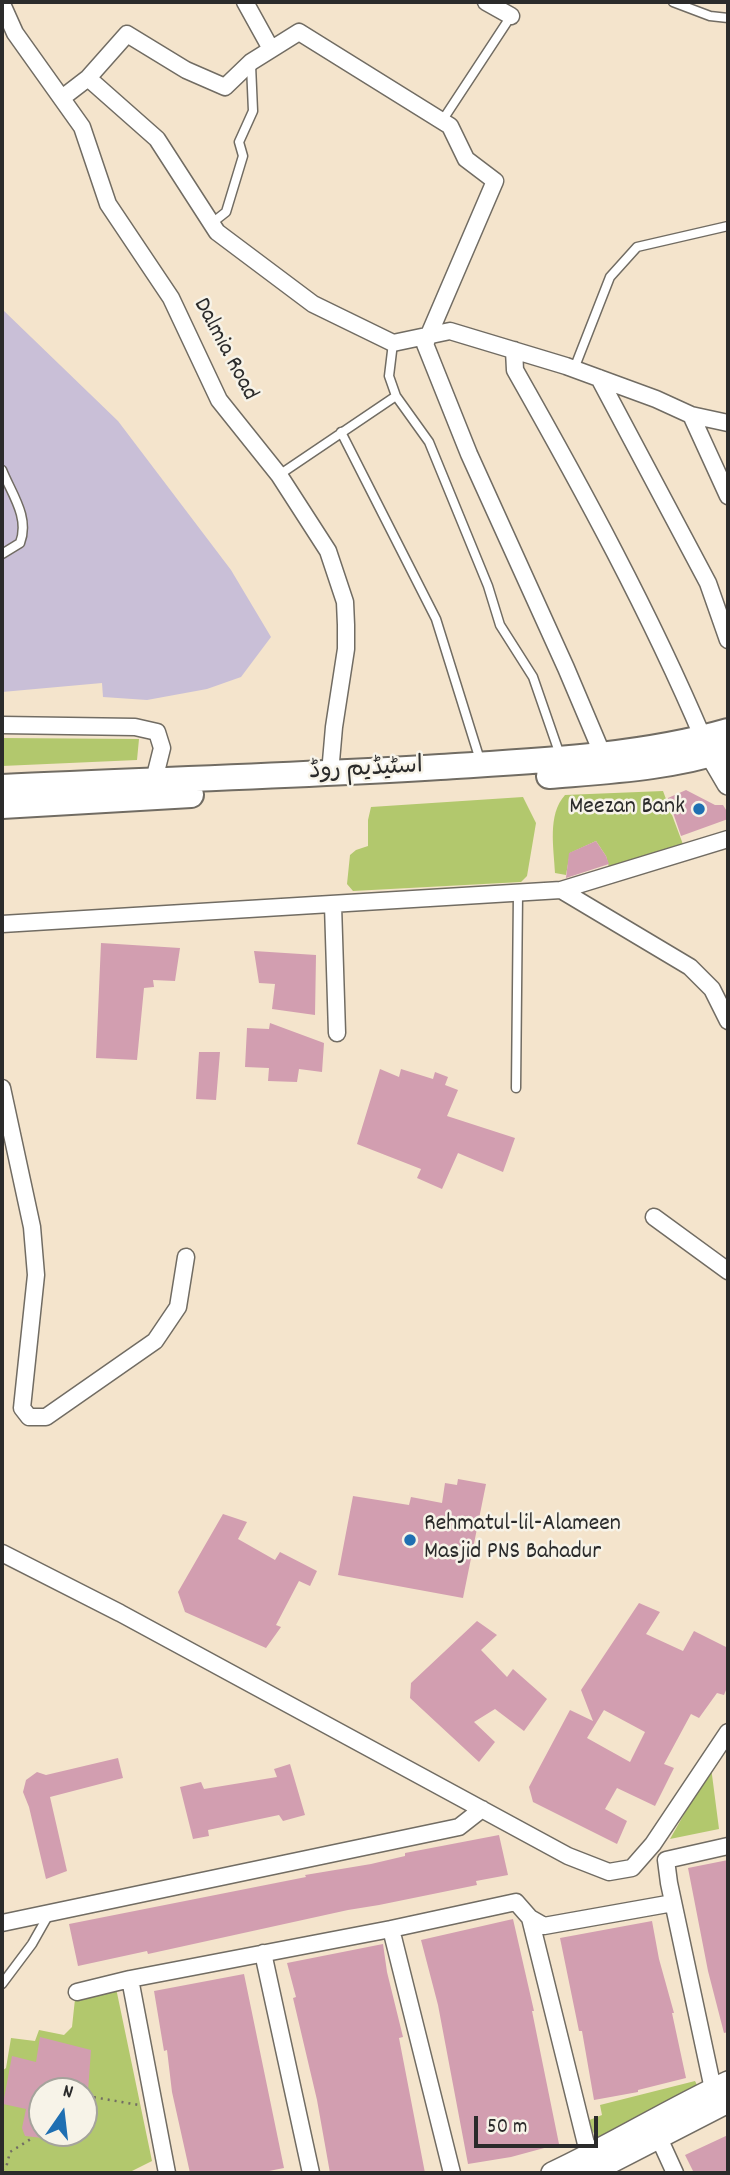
<!DOCTYPE html>
<meta charset="utf-8">
<style>
body{margin:0}
#map{position:relative;width:730px;height:2175px;overflow:hidden;background:#f4e4cc;font-family:Dekko,sans-serif}
canvas{display:block}
.frame{position:absolute;inset:0;border:4px solid #2b2b2b;pointer-events:none}
.north{position:absolute;left:28px;top:2077px;width:70px;height:70px;box-sizing:border-box;background:#f7f3e8;border:2px solid #a5a39c;border-radius:50%;rotate:14deg;font-size:19px;font-weight:700;line-height:28px;text-align:center;color:#2b2b2b}
.north::after{content:'';display:block;margin:auto;width:24px;height:32px;background:#1f6fb2;clip-path:polygon(50% 0,100% 100%,50% 72%,0 100%)}
.scale{position:absolute;left:474px;top:2116px;width:124px;height:32px;box-sizing:border-box;border:4px solid #2b2b2b;border-top:0;padding-left:9px;font-size:21px;line-height:24px;white-space:nowrap;color:#2b2b2b;-webkit-text-stroke:5px #f7f3e8;paint-order:stroke}
</style>
<div id="map">
<canvas width="730" height="2175"></canvas>
<div class="frame"></div>
<div class="north">N</div>
<div class="scale">50 m</div>
</div>
<script>
const g = document.querySelector('canvas').getContext('2d');
g.lineJoin = 'round';
function fillPath(path, color) {
  g.fillStyle = color;
  g.fill(path, 'evenodd');
}
function stroke(path, color, width, dash) {
  g.strokeStyle = color;
  g.lineWidth = width;
  g.lineCap = dash ? 'butt' : 'round';
  g.setLineDash(dash || []);
  g.stroke(path);
}
function label(font, color, halo, rows, align = 'center') {
  g.font = font + ' Dekko,"Playpen Sans Arabic",sans-serif';
  g.lineWidth = 5;
  g.setLineDash([]);
  g.textBaseline = 'middle';
  g.strokeStyle = halo;
  g.fillStyle = color;
  for (const [text, x, y, turn = 0] of rows) {
    g.save();
    g.translate(x, y);
    g.rotate((+turn || 0) * Math.PI / 180);
    g.textAlign = isNaN(turn) ? turn : align;
    if (halo) g.strokeText(text, 0, 0);
    g.fillText(text, 0, 0);
    g.restore();
  }
}
fillPath(new Path2D(`
 M2,309l116,112 113,149 40,67 -30,40 -34,12 -60,11 -44,-3 -1,-14 -100,9z`), '#c9bfd7');
fillPath(new Path2D(`
 M2,738l137,1 -2,21 -135,6z
 M663,791l21,56 -74,24 -4,-15 -10,-15 -26,12 -4,22 -11,-2c-1,-25 -8,-58 10,-78z
 M523,797l13,26 -9,53 -6,6 -168,9 -6,-7 3,-29 6,-5 12,-4v-26l3,-13z
 M711,1767l8,62 -49,10z
 M116,1988l36,173 -24,12h-126v-102l4,-3 5,-30 24,3 4,-11 25,5 8,-8 3,-28zM42,2091h42v42h-42z
 M695,2081l3,6 -101,52 -10,-18 15,-6 -2,-10z`), '#b2c86d');
fillPath(new Path2D(`
 M686,790l29,15h8l5,8v6l-47,17 -13,-38z
 M596,841l10,15 3,8 -43,14 3,-25z
 M101,943l79,5 -5,33 -22,-1 1,7 -10,1 -7,72 -41,-2z
 M254,951l62,4 -1,60 -43,-6 3,-25 -16,-1z
 M270,1023l54,20 -2,29 -23,-3 -2,13 -29,-1 1,-13 -24,-1 2,-39 22,1z
 M199,1052h21l-4,48 -20,-1z
 M380,1069l19,8 2,-8 32,10 2,-7 13,5 -3,8 13,5 -11,26 68,22 -12,34 -45,-19 -16,36 -25,-11 4,-9 -64,-25z
 M458,1479l28,5 -23,114 -125,-23 15,-79 56,9 2,-8 31,6 3,-20 12,2z
 M223,1514l24,8 -9,17 37,21 5,-8 37,19 -7,15 -11,-5 -23,44 5,2 -15,21 -81,-36 -7,-20z
 M639,1603l21,9 -14,22 37,17 11,-20 34,17v37l-4,10 -7,-2 -18,25 -8,-4 -27,50 10,4 -19,38 -38,-18 -12,21 22,12 -10,23 -84,-42 -4,-15 41,-77 23,11 -12,-31zM604,1710l41,22 -15,30 -43,-24z
 M477,1621l20,14 -16,15 26,27 6,-8 34,30 -23,32 -29,-22 -21,13 21,20 -16,20 -69,-64 1,-15z
 M118,1758l5,20 -73,19 17,74 -21,8 -17,-72 -6,-15 3,-12 11,-8 9,3z
 M290,1764l15,51 -22,6 -4,-6 -71,15 1,6 -16,3 -13,-52 21,-5 3,7 73,-12 -3,-8z
 M499,1835l9,40 -32,6 1,4 -98,20 -31,5 -200,44 -1,-3 -69,15 -9,-42 237,-47 -1,-2 66,-11 34,-8v-3z
 M728,1860v172l-4,1 -16,-62 -20,-103z
 M513,1919l21,92h-2l27,133 -48,13 -43,7 -30,-159 -17,-65z
 M652,1921l7,38 15,54h-2l14,65 -48,12v2l-44,8 -12,-69h-3l-19,-93z
 M383,1944l4,28 16,65 -4,1 26,135h-95l-13,-73 -24,-102 3,-1 -9,-34z
 M244,1974l40,194 -25,5h-69l-18,-81 -5,-42 -3,1 -10,-60z
 M40,2037l51,13 -3,41h-46v47l-17,-2 -3,-8 4,-19 -23,-5 9,-48 24,6z
 M728,2135v38h-34l-9,-18z`), '#d29eb0');
const lane = new Path2D(`
 M673,2l37,14 18,2
 M442,121l69,-105
 M212,223l14,-11 17,-56 -4,-14 14,-31 -2,-46
 M393,343l-4,33 7,20 33,46 59,144 12,39 33,52 27,78
 M574,369l36,-92 27,-30 91,-21
 M341,432l95,187 44,141
 M2,470c9,23 28,47 18,73l-18,11
 M279,475l117,-79
 M516,1088l2,-194
 M2,1984l30,-40 17,-30`);
const street = new Path2D(`
 M245,2l26,47
 M486,2l25,14
 M2,4l13,29 67,94 26,77 63,94 48,102 60,75 49,76 17,51 1,23v24l-12,78 -4,46
 M88,78l39,-44 59,36 39,17 26,-25 48,-30 151,94 16,33 29,22 -70,163 44,110 97,214 36,85
 M62,98l26,-20 69,61 60,93 96,72 80,39 57,-12 116,35 90,33 35,16 37,8
 M514,350l1,20c68,120 134,241 188,368
 M599,378l109,205 20,57
 M691,415l37,81
 M2,725l133,2 22,5 5,16 -8,32
 M561,890l129,77 22,22 16,32
 M333,905l4,128
 M2,924l559,-34 167,-51
 M2,1088l30,139 4,48 -14,133 7,9h17l109,-76 23,-34 8,-50
 M654,1217l74,54
 M2,1553l118,60 448,243 41,16 23,-4 21,-24 75,-112
 M530,1918l59,238
 M2,1923l457,-96 23,-18
 M391,1929l125,-27 14,16 14,8 129,-23
 M263,1953l48,220
 M130,1979l37,194
 M77,1992l53,-13 261,-50 61,244
 M713,2089l-44,-206 -3,-23 62,-14
 M659,2138l16,35`);
const secondary = new Path2D(`
 M711,755l17,29
 M552,2173c60,-28 116,-63 176,-91
 M590,2173l138,-71`);
const primary = new Path2D(`
 M549,776c59,-5 123,-8 179,-27
 M2,787c146,-7 292,-11 438,-20 94,-6 198,-10 288,-36
 M2,806l189,-11`);
stroke(lane, '#716c63', 11);
stroke(street, '#716c63', 19);
stroke(secondary, '#716c63', 24);
stroke(primary, '#716c63', 28);
stroke(new Path2D(`
 M87,2096l52,9
 M2,2169l4,-1 4,-16 24,-15`), '#716c63', 2.5, [2, 5]);
stroke(lane, '#fff', 8);
stroke(street, '#fff', 16);
stroke(secondary, '#fff', 21);
stroke(primary, '#fff', 24);
for (const [x, y, r, color] of [
 [699,809,7,"#1f6fb2"],
 [410,1540,7,"#1f6fb2"]
]) {
  const dot = new Path2D();
  dot.arc(x, y, r, 0, 2 * Math.PI);
  g.fillStyle = color;
  g.fill(dot);
  stroke(dot, '#f7f3e8', 2.5);
}
label('24px', '#2b2b2b', '#f7f3e8', [
 ["Dalmia Road",224,350,62],
 ["اسٹیڈیم روڈ",366,771,-3]
]);
label('24px', '#2b2b2b', '#f7f3e8', [
 ["Meezan Bank",685,809],
 ["Rehmatul-lil-Alameen",424,1526,"left"],
 ["Masjid PNS Bahadur",424,1554,"left"]
], 'right');
</script>
